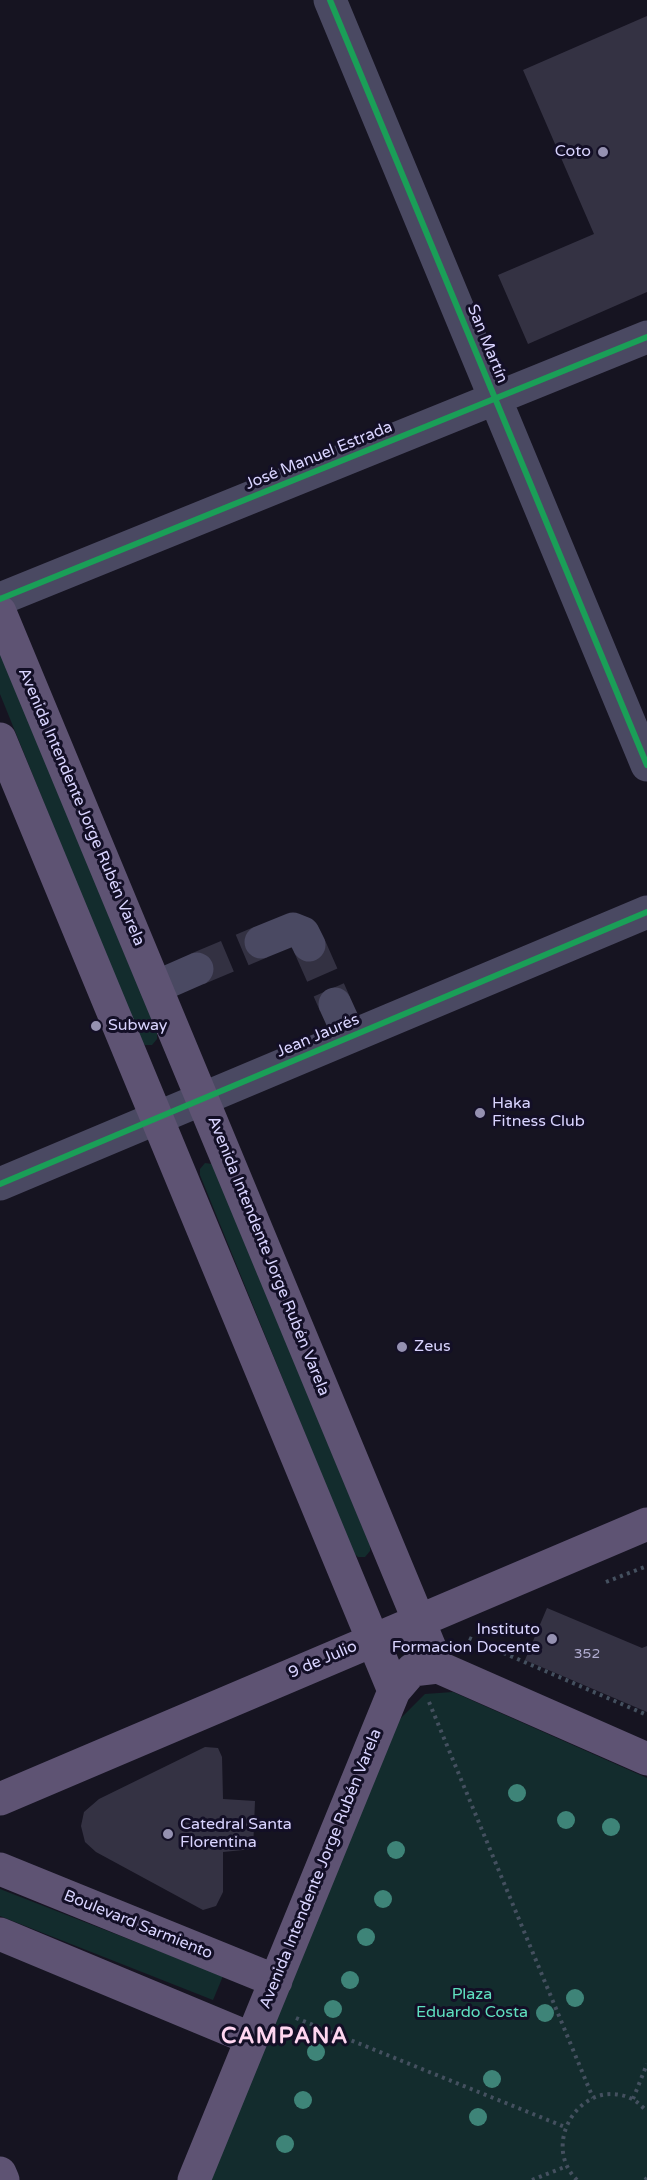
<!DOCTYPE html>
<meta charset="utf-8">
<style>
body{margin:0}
canvas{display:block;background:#161421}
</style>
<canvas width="647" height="2180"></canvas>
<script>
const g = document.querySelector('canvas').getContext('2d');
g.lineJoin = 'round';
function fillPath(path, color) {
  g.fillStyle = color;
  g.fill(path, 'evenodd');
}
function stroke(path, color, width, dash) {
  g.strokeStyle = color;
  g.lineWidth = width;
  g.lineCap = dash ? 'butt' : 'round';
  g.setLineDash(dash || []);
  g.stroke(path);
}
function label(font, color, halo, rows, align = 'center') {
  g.font = font + ' "Varela Round",sans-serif';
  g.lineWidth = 6;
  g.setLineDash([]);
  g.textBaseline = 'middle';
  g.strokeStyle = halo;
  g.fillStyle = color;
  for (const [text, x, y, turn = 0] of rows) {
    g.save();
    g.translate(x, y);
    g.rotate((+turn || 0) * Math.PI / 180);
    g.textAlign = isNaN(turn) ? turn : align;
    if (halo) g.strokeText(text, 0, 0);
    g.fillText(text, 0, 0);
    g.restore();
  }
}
fillPath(new Path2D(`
 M0,653l157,379v7l-5,6h-7l-5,-5 -140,-346z
 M205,1163l7,1 158,381v6l-5,6h-7l-5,-5 -153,-377v-6z
 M453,1692l194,86v402h-436l187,-459 27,-27z
 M0,1889l223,87 -10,24 -213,-84z`), '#132c2d');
fillPath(new Path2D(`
 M647,16v276l-119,52 -30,-69 96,-41 -71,-164z
 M547,1608l95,40 5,-2v66l-122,-52z
 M205,1747l13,1 4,9 1,42 32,2 -2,48 -30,3v40l-7,14 -13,4 -107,-58 -11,-10 -4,-16 3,-14 15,-13z`), '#343243');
stroke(new Path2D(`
 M309,945l26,59
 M197,969l64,-27`), '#333142', 33, [33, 16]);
stroke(new Path2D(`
 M606,1582l41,-16
 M469,1638l178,77
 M429,1702l164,396
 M296,2018l269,109
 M633,2099l14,-35
 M532,2180l35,-14
 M577,2180c-38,-37 6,-105 55,-81 6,3 10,8 15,12
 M645,2180l2,-2`), '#44505f', 4, [3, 4.5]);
stroke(new Path2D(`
 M330,0l317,765
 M0,599l647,-262
 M261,942l32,-13 10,4 6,12
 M156,987l41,-18
 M335,1004l15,33
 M0,1184l647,-272`), '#4a4962', 33);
stroke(new Path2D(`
 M0,612l438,1055
 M0,739l394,952
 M0,1799l647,-275
 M0,1869l276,112
 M0,1934l252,105
 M0,2173l3,7
 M194,2180l200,-489 18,-21 26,-3 209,92`), '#5e5373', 33);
stroke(new Path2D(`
 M330,0l317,765
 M0,599l647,-262
 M0,1184l647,-272`), '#1a9f57', 6);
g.fillStyle = '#3e8478';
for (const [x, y] of [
 [517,1793],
 [566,1820],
 [611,1827],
 [396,1850],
 [383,1899],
 [366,1937],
 [350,1980],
 [575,1998],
 [333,2009],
 [545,2013],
 [316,2052],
 [492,2079],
 [303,2100],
 [478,2117],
 [285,2144]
]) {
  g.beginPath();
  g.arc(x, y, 9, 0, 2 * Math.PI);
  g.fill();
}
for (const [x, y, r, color] of [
 [603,152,6,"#9591b1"],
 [96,1026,6,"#9591b1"],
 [480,1113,6,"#9591b1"],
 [402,1347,6,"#9591b1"],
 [552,1639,6,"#9591b1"],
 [168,1834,6,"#9591b1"]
]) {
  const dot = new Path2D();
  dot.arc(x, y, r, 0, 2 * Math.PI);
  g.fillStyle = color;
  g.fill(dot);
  stroke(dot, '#130f26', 2);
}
label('14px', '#b0acd0', null, [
 ["352",587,1654]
]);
label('16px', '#d9d4ff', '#130f26', [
 ["Coto",591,152,"right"],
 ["Subway",108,1026],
 ["Haka",492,1104],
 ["Fitness Club",492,1122],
 ["Zeus",414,1347],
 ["Instituto",540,1630,"right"],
 ["Formacion Docente",540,1648,"right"],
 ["Catedral Santa",180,1825],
 ["Florentina",180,1843]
], 'left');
label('16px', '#d9d4ff', '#130f26', [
 ["San Martín",487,344,68],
 ["José Manuel Estrada",319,456,-22],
 ["Avenida Intendente Jorge Rubén Varela",81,807,67],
 ["Jean Jaurés",318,1036,-23],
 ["Avenida Intendente Jorge Rubén Varela",268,1256,68],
 ["9 de Julio",323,1660,-23],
 ["Avenida Intendente Jorge Rubén Varela",321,1869,-68],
 ["Boulevard Sarmiento",138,1925,22]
]);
label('16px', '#5fe0c0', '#130f26', [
 ["Plaza",472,1995],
 ["Eduardo Costa",472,2013]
]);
g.letterSpacing = '1.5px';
label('bold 22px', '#ffd6f0', '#130f26', [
 ["CAMPANA",285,2037]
]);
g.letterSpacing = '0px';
</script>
